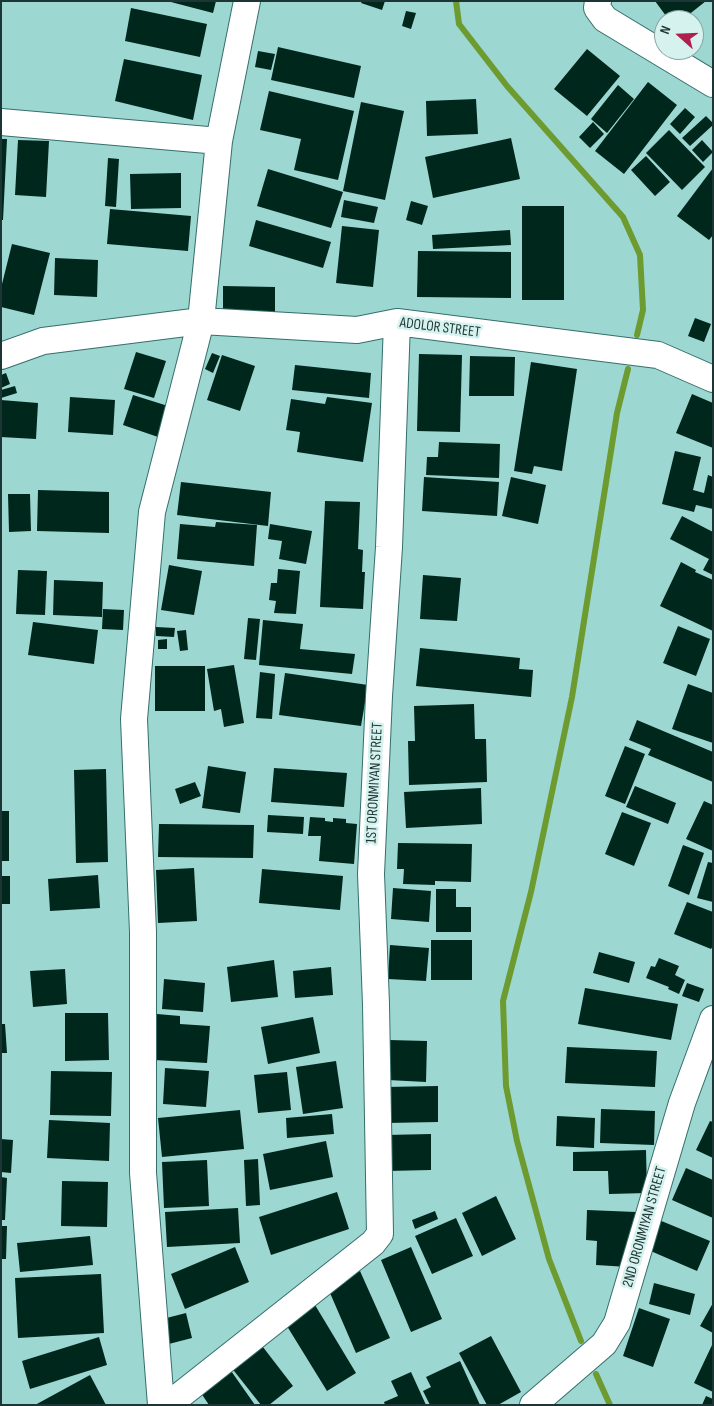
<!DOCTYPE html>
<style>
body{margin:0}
#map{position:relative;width:714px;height:1406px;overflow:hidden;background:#9cd7d2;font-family:"Sofia Sans Condensed",sans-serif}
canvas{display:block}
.frame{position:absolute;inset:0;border:2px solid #1d3534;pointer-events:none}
.north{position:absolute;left:654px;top:10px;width:50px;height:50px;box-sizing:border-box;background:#d5f2ef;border:1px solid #8ba6a4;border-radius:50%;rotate:290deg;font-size:14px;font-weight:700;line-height:20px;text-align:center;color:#1d3534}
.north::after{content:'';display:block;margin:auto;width:18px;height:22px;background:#b01f4b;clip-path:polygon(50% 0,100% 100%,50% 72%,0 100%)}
</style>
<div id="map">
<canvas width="714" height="1406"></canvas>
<div class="frame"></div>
<div class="north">N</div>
</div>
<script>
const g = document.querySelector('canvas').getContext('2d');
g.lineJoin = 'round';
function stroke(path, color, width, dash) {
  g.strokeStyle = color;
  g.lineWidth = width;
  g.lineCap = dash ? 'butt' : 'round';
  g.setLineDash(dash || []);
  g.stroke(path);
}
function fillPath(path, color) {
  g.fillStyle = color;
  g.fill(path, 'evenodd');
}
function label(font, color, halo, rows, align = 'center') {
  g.font = font + ' "Sofia Sans Condensed",sans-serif';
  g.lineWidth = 5;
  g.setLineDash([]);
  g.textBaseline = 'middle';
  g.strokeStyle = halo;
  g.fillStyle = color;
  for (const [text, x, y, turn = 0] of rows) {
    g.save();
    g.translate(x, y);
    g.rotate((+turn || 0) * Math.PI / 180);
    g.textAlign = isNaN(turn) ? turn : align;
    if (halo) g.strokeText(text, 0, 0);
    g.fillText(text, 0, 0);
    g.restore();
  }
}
stroke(new Path2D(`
 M456,1l3,23 48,62 116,131 17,38 3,55 -6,25
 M581,1341l-32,-82 -32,-118 -11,-55 -3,-85 28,-109 41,-195 45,-284 11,-44
 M596,1374l14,31`), '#6d9b2f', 6);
fillPath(new Path2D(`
 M167,1h49l-3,12z
 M362,1h23l-3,9 -21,-7z
 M655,1h51l-24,19h-13z
 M131,8l76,16 -7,33 -75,-16z
 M406,11l10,2 -5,16 -9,-3z
 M278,47l83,19 -7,32 -83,-18z
 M587,49l33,27 -33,40 -33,-27z
 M258,51l17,3 -4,16 -16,-3z
 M124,59l78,16 -9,45 -78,-19z
 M648,82l29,23 -53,69 -29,-23z
 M618,85l16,14 -27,34 -16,-14z
 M269,91l85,20 -16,69 -44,-10 7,-31 -41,-9z
 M476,99l2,35 -51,2 -1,-35z
 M361,102l43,9 -19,89 -42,-9z
 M685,108l10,9 -15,17 -10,-10z
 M706,116l7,7v2l-23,21 -8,-8z
 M593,122l11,12 -14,14 -11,-11z
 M669,130l36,37 -23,23 -36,-37z
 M511,138l9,41 -87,19 -8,-41z
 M1,139h6l-4,81h-2z
 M18,140l31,1 -3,56 -31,-2z
 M702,140l11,12 -10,10 -11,-12z
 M646,156l24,26 -15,14 -24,-26z
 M108,158l11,1 -3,48 -11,-1z
 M713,168v67l-4,5 -32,-24z
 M268,169l75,23 -12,36 -74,-22z
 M181,173v35l-50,1 -1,-35z
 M344,200l34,7 -4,16 -33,-6z
 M411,201l17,5 -6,19 -16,-5z
 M522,206h42v94h-42z
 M110,209l81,7 -3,35 -81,-7z
 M256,220l75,22 -8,26 -74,-22z
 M342,226l37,4 -6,57 -37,-4z
 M510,230l1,15 -78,4 -1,-14z
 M12,244l38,9 -16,62 -33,-8v-19z
 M418,251l93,1v46l-94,-1z
 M55,258l43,2 -1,37 -43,-2z
 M223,286l52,1v25l-52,-1z
 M695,318l16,6 -7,18 -16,-6z
 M136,352l30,9 -12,37 -30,-9z
 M212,353l8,3 -7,17 -8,-4z
 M419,354l43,1 -2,77 -43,-1z
 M222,355l33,11 -15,45 -33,-11z
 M470,356l45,1 -1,39h-45z
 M531,362l46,7 -15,102 -28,-5 -2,8 -18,-3z
 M295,365l76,8 -2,25 -77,-8z
 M6,373l4,11 -9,4v-13z
 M15,386l2,7 -16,5v-8z
 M692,394l21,9v45l-37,-15z
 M133,395l35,11 -10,31 -35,-12z
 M70,397l45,3 -2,35 -45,-3z
 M327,397l45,6 -9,59 -66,-10 3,-20 -14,-2 5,-31 34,5z
 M1,400l37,3 -2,36 -35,-2z
 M439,442l61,2 -1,34 -73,-3 1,-18h11z
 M675,451l26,6 -8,33 11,3 4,-18 5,2v32l-17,-4 -2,7 -32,-8z
 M424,477l75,5 -2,34 -75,-5z
 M511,477l35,8 -8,39 -36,-8z
 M181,482l90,10 -3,34 -91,-11z
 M38,490l71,2v41l-72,-2z
 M8,494h22l1,37 -22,1z
 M325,501l35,1 -2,47 5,1 -1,22h3l-2,37 -43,-2z
 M682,516l31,16v43l-10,-5 6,-11 -39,-20z
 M216,522l41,3 -3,41 -77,-7 3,-35 35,3z
 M270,524l42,7 -6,33 -27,-5 3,-18 -14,-2z
 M681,562l15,8 -1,2 18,8v51l-53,-25z
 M169,565l33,6 -8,44 -33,-5z
 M278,569l22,2 -4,43 -22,-1 2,-12 -7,-1 2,-17h6z
 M18,570l29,1 -2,44 -29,-1z
 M423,575l38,3 -4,43 -37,-2z
 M54,580l49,2 -1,35 -49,-2z
 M103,609l21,1 -1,20 -21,-1z
 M248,618l12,1 -4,41 -12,-1z
 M263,620l40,4 -3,25 55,5 -3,20 -93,-9z
 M33,622l65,8 -4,34 -66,-9z
 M678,626l32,13 -14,37 -33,-13z
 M156,627l19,1 -1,9 -18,-1z
 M186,630l2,20 -8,1 -3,-20z
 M167,639v10h-9v-9z
 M420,648l100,10 -1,11 14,1 -2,27 -115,-11z
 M234,665l10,58 -20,4 -3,-18 -7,2 -7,-42z
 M155,666h50v45h-50z
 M260,672l15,2 -3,45 -16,-1z
 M285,673l83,12 -7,41 -82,-11z
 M688,684l25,9v50l-41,-14z
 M474,704l1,35h11l1,43 -78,3 -1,-44h7l-1,-35z
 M637,720l76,32v30l-65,-27 3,-6 -22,-9z
 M625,746l20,8 -20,50 -20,-8z
 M208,766l38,6 -6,41 -38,-5z
 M274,768l73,5 -3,34 -73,-5z
 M106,769l2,93 -32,1 -2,-93z
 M195,782l6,14 -21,8 -5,-15z
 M635,786l41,17 -8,21 -42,-17z
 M481,788l1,36 -76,4 -2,-36z
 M704,801l9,4v46l-27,-12z
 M1,811h8v50h-8z
 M622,812l29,11 -17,43 -29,-12z
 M268,815l36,2 -1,17 -36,-2z
 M310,817l15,1v3l8,1v-4l13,1v4l11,1 -3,40 -35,-3 2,-25h-13z
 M159,824l95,1 -1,33 -95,-1z
 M398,843l74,1 -1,38 -36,-1v4l-32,-1 1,-15h-7z
 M683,845l21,8 -15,42 -21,-9z
 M708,862l5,1v39l-16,-4z
 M194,868l3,53 -39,2 -2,-53z
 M262,869l81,7 -3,34 -81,-7z
 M98,875l2,33 -50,3 -2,-32z
 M1,876h9v28h-9z
 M393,888l38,3 -2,31 -38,-3z
 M436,889h20v18h15v25h-35z
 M687,902l26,10v34l-2,3 -37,-15z
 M431,940h41v40h-41z
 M390,945l39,3 -3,33 -38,-2z
 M599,952l36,10 -6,21 -36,-10z
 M659,958l20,8 -4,9 10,5 -6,14 -11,-5 1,-2 -23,-9 5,-12 4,1z
 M274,960l4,37 -47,5 -4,-35z
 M331,967l2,28 -38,3 -2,-27z
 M65,969l2,35 -34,3 -3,-36z
 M164,979l41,4 -2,29 -41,-3z
 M687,983l17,6 -5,13 -17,-6z
 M585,988l93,16 -7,36 -93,-16z
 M65,1013h43l1,47 -44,1z
 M157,1014l23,2v8l30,2 -3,37 -53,-3z
 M313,1017l7,36 -52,11 -7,-37z
 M1,1024h4l2,29h-6z
 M389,1040l38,1 -1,41 -38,-2z
 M567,1047l90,4 -2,36 -90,-4z
 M336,1061l7,47 -40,6 -7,-47z
 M165,1068l44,3 -3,36 -43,-3z
 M51,1071l61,1 -1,44 -61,-1z
 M287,1072l4,38 -33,3 -4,-38z
 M438,1086v36l-52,1v-36z
 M601,1109l54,2 -1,34 -54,-2z
 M240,1110l4,39 -82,8 -4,-39z
 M332,1114l2,20 -47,4 -1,-20z
 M557,1116l38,2 -1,30 -38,-2z
 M49,1120l61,3 -1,38 -62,-3z
 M710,1121l3,1v36l-17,-8z
 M431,1134v36l-44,1 -1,-36z
 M1,1139l12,1 -2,33 -10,-1z
 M326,1141l7,36 -63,13 -7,-36z
 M646,1150l1,43 -38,1 -1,-23h-35v-19z
 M258,1159l2,46 -14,1 -2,-46z
 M207,1160l2,46 -45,2 -2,-46z
 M686,1168l27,12v38l-41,-18z
 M1,1177l6,1 -2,42h-4z
 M62,1181l46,1 -1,45 -46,-1z
 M337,1192l12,37 -78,26 -12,-38z
 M496,1196l20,43 -34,17 -20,-43z
 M238,1208l2,35 -73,4 -2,-35z
 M587,1210l49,2 -2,34 -6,21 -32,-2 1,-24 -11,-1z
 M435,1211l3,8 -23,10 -3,-9z
 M456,1218l17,38 -41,18 -17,-38z
 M659,1220l51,21 -13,30 -51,-22z
 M1,1226h6l-1,33h-5z
 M90,1236l3,29 -73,7 -3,-29z
 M235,1247l14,35 -64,27 -14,-35z
 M411,1247l31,72 -31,13 -30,-72z
 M360,1271l30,67 -34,15 -29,-67z
 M101,1274l3,59 -86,5 -3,-60z
 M654,1283l41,11 -5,21 -41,-11z
 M312,1300l44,73 -29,18 -45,-73z
 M713,1303v30l-13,-7z
 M639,1308l31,11 -17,48 -30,-11z
 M186,1313l6,25 -31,8 -6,-25z
 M491,1336l30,56 -23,13h-11l-28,-52z
 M99,1337l8,28 -77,24 -8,-28z
 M256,1338l37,48 -24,19h-8l-34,-43z
 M713,1343v49l-19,-9z
 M460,1361l20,44h-50l-7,-14 8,-4 -5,-10z
 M229,1368l26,37h-46l-10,-15z
 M411,1372l15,33h-41l-1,-3 14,-6 -7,-15z
 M90,1375l16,30h-71z
 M706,1396l7,3v6h-11z`), '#00271c');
const minor = new Path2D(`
 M598,1l-1,7 8,11 108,65
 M1,122l218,19
 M1,356l42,-15 158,-20 156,9 40,-8 261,33 55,24
 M161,1405l-18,-232v-241l-9,-213 18,-207 49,-191 18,-180 28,-140
 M168,1405l205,-162 7,-9 -4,-230 -5,-130 8,-178 10,-149 8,-225
 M533,1405l71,-61 13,-21 65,-220 31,-84`);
stroke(minor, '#356f6b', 28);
stroke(minor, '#fff', 26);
label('15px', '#1d3534', '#d5f2ef', [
 ["ADOLOR STREET",440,328,7],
 ["1ST ORONMIYAN STREET",375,783,-87],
 ["2ND ORONMIYAN STREET",645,1227,-74]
]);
</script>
